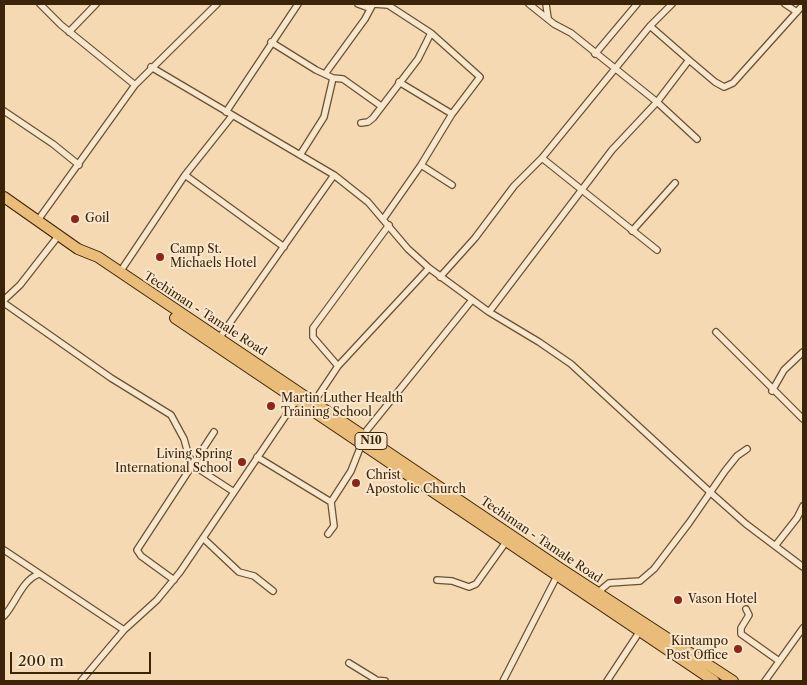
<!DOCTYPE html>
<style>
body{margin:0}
#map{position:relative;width:807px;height:685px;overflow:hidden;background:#f4d9b2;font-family:"Libre Caslon Text",serif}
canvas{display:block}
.frame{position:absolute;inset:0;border:5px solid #3c2408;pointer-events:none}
.scale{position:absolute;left:10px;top:652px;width:141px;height:22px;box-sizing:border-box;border:2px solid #3c2408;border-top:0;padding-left:6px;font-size:15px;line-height:18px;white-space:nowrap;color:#3c2408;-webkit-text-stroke:4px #f8e6cd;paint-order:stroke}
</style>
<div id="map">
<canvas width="807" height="685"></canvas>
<div class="frame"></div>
<div class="scale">200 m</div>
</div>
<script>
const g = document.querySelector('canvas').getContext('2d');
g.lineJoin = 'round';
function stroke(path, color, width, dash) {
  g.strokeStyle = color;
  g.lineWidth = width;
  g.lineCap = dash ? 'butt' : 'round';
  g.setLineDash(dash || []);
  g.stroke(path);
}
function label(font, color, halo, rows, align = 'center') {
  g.font = font + ' "Libre Caslon Text",serif';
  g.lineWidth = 4;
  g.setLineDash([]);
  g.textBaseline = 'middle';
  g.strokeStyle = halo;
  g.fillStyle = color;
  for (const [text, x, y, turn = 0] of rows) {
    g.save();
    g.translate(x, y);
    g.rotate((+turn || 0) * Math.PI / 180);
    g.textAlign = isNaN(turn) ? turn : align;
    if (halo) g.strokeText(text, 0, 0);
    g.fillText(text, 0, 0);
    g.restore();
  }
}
const minor = new Path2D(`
 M40,4l21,21 74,60
 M358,4l11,4
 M373,4l15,1 43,28 49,44 -28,37 -31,51 -37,53
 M529,4l25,20 17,9 86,69 40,37
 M546,4l2,14
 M785,4l12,8
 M69,32l27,-28
 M271,42l45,28 17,8 10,1 38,27
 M595,54l42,-50
 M689,60l26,22 9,5 9,-4 70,-78
 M151,67l183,108 34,27 40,47 21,19 60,44 50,30 32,22 140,129 35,31 57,43
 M325,74l40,-55 8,-15
 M399,82l53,32
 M4,111l49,33 26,21
 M226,112l72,-108
 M361,123l7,-1 5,-4 45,-59 13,-26
 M300,155l24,-38 9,-39
 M542,158l115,92
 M421,165l31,20
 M185,175l99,72
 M38,220l97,-135 82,-81
 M632,231l43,-48
 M120,272l65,-97 47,-59
 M440,277l35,-39 39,-52 28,-28 108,-132 22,-22
 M4,300l16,-15 39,-50
 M4,303l107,75 60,37 13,24 7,25 43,28
 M489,312l123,-162 45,-48 32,-42 -39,-34
 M716,332l87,87
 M220,337l114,-162
 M338,366l-25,-29v-9l76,-103
 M772,391l12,-21 19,-18
 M314,402l24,-36 91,-98
 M363,435l109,-135
 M257,457l74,45
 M328,534l6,-8 -3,-24 20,-31 11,-28
 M203,538l36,34 15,4 19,15
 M775,546l22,-28 6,-12
 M4,550l120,80 33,-30 23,-28 117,-173
 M174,580l-33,-24 -4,-6 77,-118
 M437,580l15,1 17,6 7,-3 30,-42
 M597,593l12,-10 31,-2 14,-12 35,-46 36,-52 12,-15 10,-7
 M746,609l3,6 -8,13v6l38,27
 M4,616c12,-13 18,-36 35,-42
 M349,663l26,16
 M374,680l11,1
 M81,681l43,-51
 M503,681l54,-105
 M607,681l33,-50
 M765,681l38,-53`);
const trunk = new Path2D(`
 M4,197l74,52 20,8 463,312 172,112
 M175,318l539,363`);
stroke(minor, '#6a5132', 8);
stroke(trunk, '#3c2408', 12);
stroke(minor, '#f8e6cd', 5.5);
stroke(trunk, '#eabc79', 10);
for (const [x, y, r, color] of [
 [75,219,5,"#8f2418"],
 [160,257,5,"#8f2418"],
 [271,406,5,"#8f2418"],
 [242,462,5,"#8f2418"],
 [356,483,5,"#8f2418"],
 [678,600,5,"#8f2418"],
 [738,649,5,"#8f2418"]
]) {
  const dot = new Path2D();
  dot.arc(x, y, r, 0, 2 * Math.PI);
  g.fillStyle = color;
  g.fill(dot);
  stroke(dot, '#f8e6cd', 2);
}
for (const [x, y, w] of [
 [371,441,32]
]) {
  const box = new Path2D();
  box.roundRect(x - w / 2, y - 8.5, w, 17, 4);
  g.fillStyle = '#f8e6cd';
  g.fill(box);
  stroke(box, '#3c2408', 1);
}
label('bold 11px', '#3c2408', null, [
 ["N10",371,441]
]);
label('12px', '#3c2408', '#f8e6cd', [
 ["Goil",85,219],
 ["Camp St.",170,250],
 ["Michaels Hotel",170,264],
 ["Martin Luther Health",281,399],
 ["Training School",281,413],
 ["Living Spring",232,455,"right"],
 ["International School",232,469,"right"],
 ["Christ",366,476],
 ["Apostolic Church",366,490],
 ["Vason Hotel",688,600],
 ["Kintampo",728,642,"right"],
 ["Post Office",728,656,"right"]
], 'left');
label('12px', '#3c2408', '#f8e6cd', [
 ["Techiman - Tamale Road",205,314,33],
 ["Techiman - Tamale Road",541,540,34]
]);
</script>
